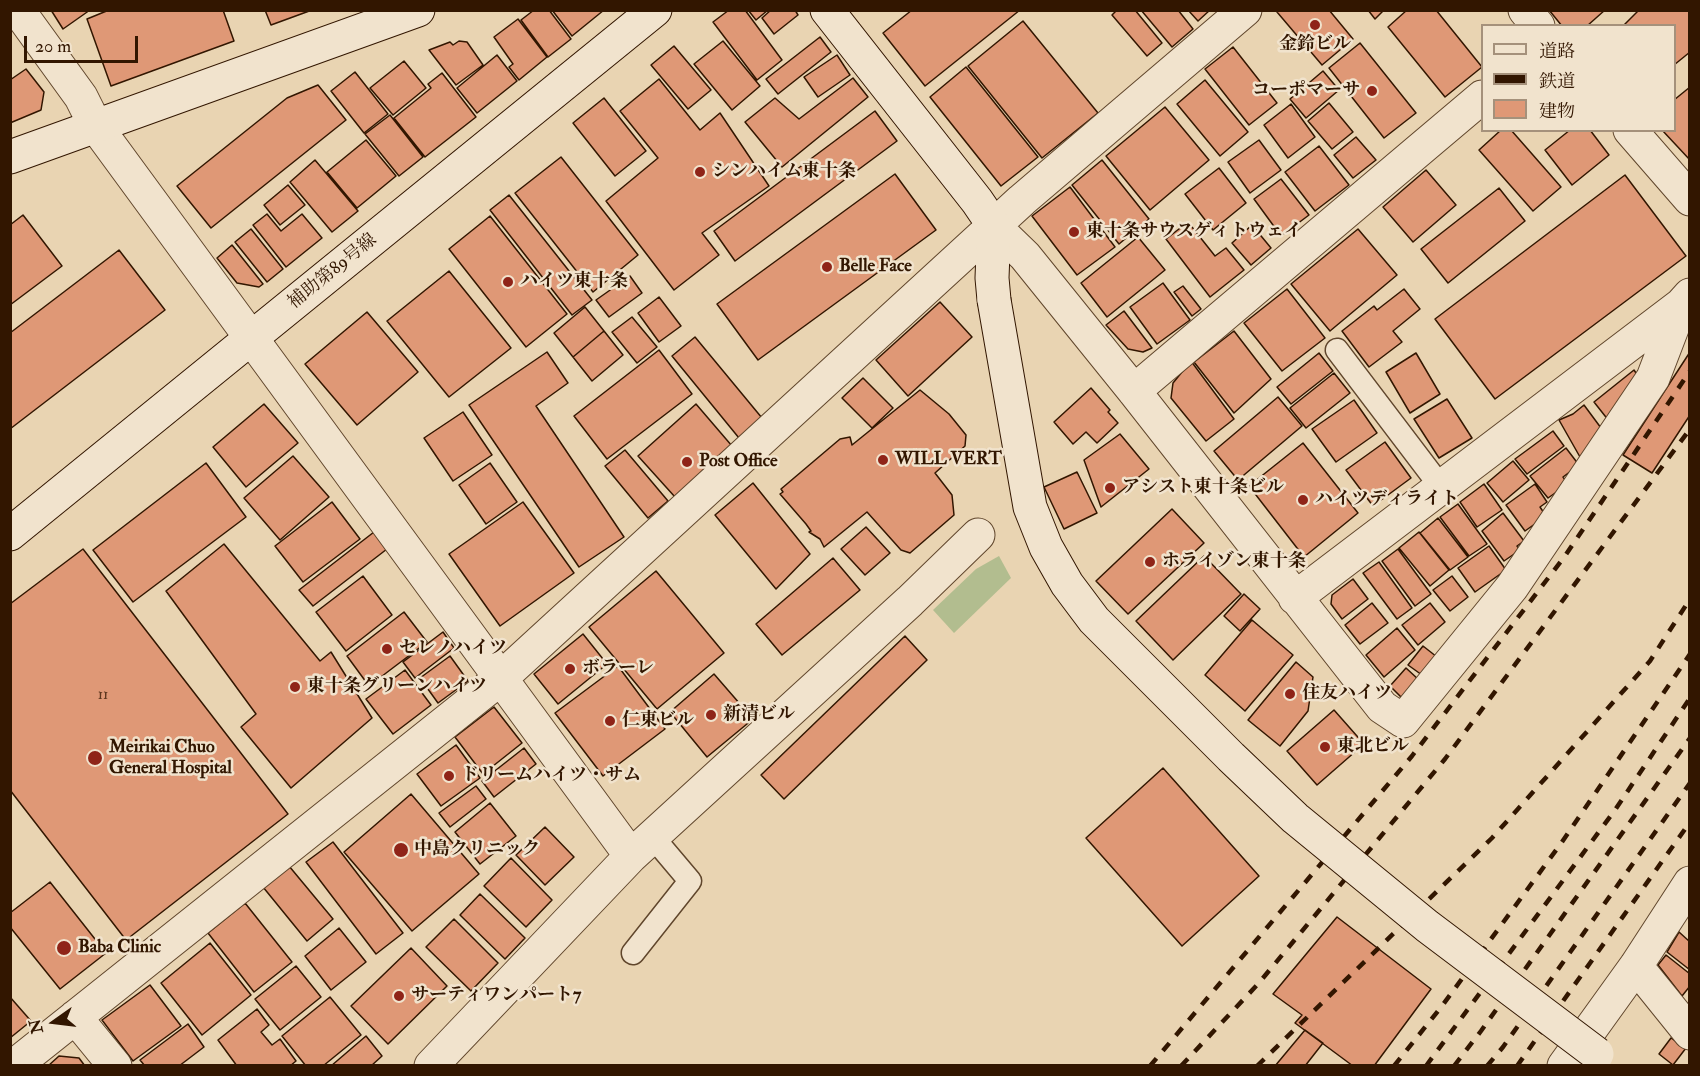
<!DOCTYPE html>
<meta charset="utf-8">
<style>
body{margin:0}
#map{position:relative;width:1700px;height:1076px;overflow:hidden;background:#e9d4b2;font-family:"IM FELL Double Pica","Noto Serif JP",serif}
canvas{display:block}
.frame{position:absolute;inset:0;border:12px solid #321600;pointer-events:none}
.legend{position:absolute;left:1481px;top:24px;width:195px;height:108px;box-sizing:border-box;background:#f1e3cd;border:2px solid #a5917b;margin:0;padding:8px 10px;list-style:none;font-size:18px;color:#321600}
.legend li{display:flex;align-items:center;gap:12px;height:30px}
.legend b{width:30px;border:2px solid #a5917b}
.north{position:absolute;left:24px;top:992px;width:60px;height:60px;-webkit-text-stroke:4px #f1e3cd;paint-order:stroke;rotate:256deg;font-size:16px;font-weight:700;line-height:24px;text-align:center;color:#321600}
.north::after{content:'';display:block;margin:auto;width:21px;height:27px;background:#321600;clip-path:polygon(50% 0,100% 100%,50% 72%,0 100%)}
.scale{position:absolute;left:24px;top:36px;width:114px;height:27px;box-sizing:border-box;border:3px solid #321600;border-top:0;padding-left:8px;font-size:18px;line-height:21px;white-space:nowrap;color:#321600;-webkit-text-stroke:4px #f1e3cd;paint-order:stroke}
</style>
<div id="map">
<canvas width="1700" height="1076"></canvas>
<div class="frame"></div>
<ul class="legend">
<li><b style="height:8px;background:#f1e3cd"></b>道路</li>
<li><b style="height:8px;background:#321600"></b>鉄道</li>
<li><b style="height:16px;background:#df9876"></b>建物</li>
</ul>
<div class="north">N</div>
<div class="scale">20 m</div>
</div>
<script>
const g = document.querySelector('canvas').getContext('2d');
g.lineJoin = 'round';
function fillPath(path, color) {
  g.fillStyle = color;
  g.fill(path, 'evenodd');
}
function stroke(path, color, width, dash) {
  g.strokeStyle = color;
  g.lineWidth = width;
  g.lineCap = dash ? 'butt' : 'round';
  g.setLineDash(dash || []);
  g.stroke(path);
}
function label(font, color, halo, rows, align = 'center') {
  g.font = font + ' "IM FELL Double Pica","Noto Serif JP",serif';
  g.lineWidth = 5;
  g.setLineDash([]);
  g.textBaseline = 'middle';
  g.strokeStyle = halo;
  g.fillStyle = color;
  for (const [text, x, y, turn = 0] of rows) {
    g.save();
    g.translate(x, y);
    g.rotate((+turn || 0) * Math.PI / 180);
    g.textAlign = isNaN(turn) ? turn : align;
    if (halo) g.strokeText(text, 0, 0);
    g.fillText(text, 0, 0);
    g.restore();
  }
}
fillPath(new Path2D(`
 M999,556l12,22 -57,55 -21,-23 43,-41z`), '#b2bd8f');
const building = new Path2D(`
 M51,10h39l-27,19z
 M109,10h114l11,31 -123,45 -24,-67z
 M265,10h47l-41,15z
 M534,10h15l22,29 -23,18 -27,-37z
 M552,10h52l-32,26z
 M729,10h16l37,50 -25,20 -44,-58z
 M748,10h20l-12,10z
 M771,10h24l3,5 -24,19 -12,-16z
 M912,10h108l-95,76 -42,-53z
 M1117,10h18l27,33 -15,13 -35,-41z
 M1141,10h37l15,19 -21,18z
 M1188,10h22l-12,11z
 M1279,10h50l24,29 -31,26 -45,-53z
 M1368,10h16l-9,9z
 M1407,10h29l46,57 -37,30 -57,-70z
 M1549,10h56l-18,16h-25z
 M1639,10h51v42l-16,13v-39h-51z
 M518,19l29,38 -28,23 -10,-13 4,-3 -19,-27z
 M1023,21l75,92 -56,45 -74,-92z
 M820,37l11,15 -53,42 -12,-15z
 M459,41l8,1 16,23 -27,20 -27,-35 21,-8 3,3z
 M723,41l37,45 -28,24 -38,-46z
 M1360,43l56,70 -32,25 -55,-70z
 M674,46l37,44 -23,19 -37,-44z
 M1233,47l44,56 -28,22 -44,-56z
 M497,55l20,26 -40,32 -20,-25z
 M837,55l13,20 -32,22 -14,-20z
 M404,61l22,27 -33,27 -23,-27z
 M966,67l72,90 -37,29 -71,-89z
 M26,69l18,23 -3,18 -31,13v-43z
 M1323,71l16,19 -33,28 -16,-19z
 M355,72l33,42 -24,19 -33,-42z
 M442,73l34,44 -51,40 -31,-39 37,-30 -3,-4z
 M853,78l15,19 -86,70 -37,-45 30,-24 24,21z
 M659,79l41,51 20,-17 49,73 -67,47 17,22 -45,35 -68,-89 52,-43 -38,-47z
 M1205,80l43,52 -28,24 -43,-52z
 M318,85l28,35 -135,108 -34,-42 110,-88z
 M1690,87v73l-28,-30h12v-30z
 M604,98l42,53 -31,25 -42,-53z
 M1329,103l24,29 -21,17 -24,-28z
 M1291,104l24,33 -27,21 -24,-33z
 M1165,107l44,53 -59,50 -44,-54z
 M875,111l22,30 -162,120 -21,-30z
 M390,115l33,42 -24,19 -34,-42z
 M1501,130h10l50,57 -28,24 -54,-61z
 M1570,130h20l19,25 -37,30 -27,-35z
 M1356,137l20,23 -23,18 -19,-23z
 M366,140l30,36 -39,32 -30,-36z
 M1259,140l22,30 -31,23 -22,-31z
 M1319,146l30,39 -34,26 -30,-39z
 M561,157l77,98 -45,37 -78,-99z
 M315,160l43,51 -26,21 -42,-50z
 M1102,160l47,59 -30,25 -47,-59z
 M1219,168l27,35 -33,27 -28,-36z
 M1426,170l30,35 -43,37 -30,-35z
 M895,174l41,56 -178,130 -41,-56z
 M1625,175l61,81 -191,143 -60,-80z
 M1281,179l28,36 -28,21 -27,-37z
 M288,185l17,20 -25,20 -16,-20z
 M1070,187l45,60 -38,28 -45,-59z
 M1499,188l26,33 -77,62 -27,-34z
 M509,195l83,105 -20,15 -82,-105z
 M267,214l14,17 21,-17 20,24 -36,29 -33,-42z
 M23,215l39,51 -52,39v-80z
 M490,216l77,98 -41,33 -77,-98z
 M1188,222l27,34 11,-8 18,22 -34,27 -44,-58z
 M1252,225l19,23 -20,17 -19,-22z
 M251,229l32,40 -16,13 -32,-40z
 M1358,229l39,46 -67,56 -39,-47z
 M1138,237l27,33 -58,47 -26,-34z
 M232,245l31,39 -4,3 -22,-4 -20,-25z
 M119,250l46,60 -155,119v-96z
 M449,271l62,77 -62,49 -62,-76z
 M630,276l12,17 -33,24 -13,-17z
 M1163,283l27,37 -33,24 -27,-37z
 M1183,286l18,23 -9,7 -18,-24z
 M1287,289l38,49 -43,33 -38,-48z
 M1404,289l16,20 -27,22 9,11 -33,25 -27,-36 32,-25 3,4z
 M659,297l22,29 -22,16 -21,-29z
 M940,302l32,35 -64,59 -32,-36z
 M585,307l19,24 -31,26 -19,-24z
 M1124,311l28,37 -9,4 -15,-3 -22,-24z
 M367,312l51,60 -61,53 -52,-61z
 M632,317l25,30 -20,16 -25,-31z
 M604,331l19,24 -31,26 -19,-24z
 M1234,331l37,48 -37,34 -40,-51z
 M695,337l67,81 -23,20 -67,-82z
 M659,350l33,44 -85,65 -33,-43z
 M547,352l21,31 -32,23 88,131 -45,30 -110,-162z
 M1690,352v63l-38,58 -29,-18z
 M1319,353l14,18 -42,33 -14,-17z
 M1416,353l24,41 -30,19 -24,-41z
 M1191,361l43,58 -28,22 -35,-43 2,-15z
 M1634,370l6,9 -31,42 -15,-19z
 M1334,373l16,20 -44,35 -16,-20z
 M863,378l30,30 -21,20 -30,-30z
 M1091,388l19,22 -2,2 10,11 -21,20 -11,-11 -13,12 -19,-22z
 M920,390l29,24 17,21 -1,11 -30,27 17,22 2,20 -44,38 -9,-3 -34,-38 -43,35 -4,-8 -11,-7 2,-1 -5,-7 -26,-30 3,-2 -2,-3 59,-50 10,-2 2,8z
 M1278,397l24,29 -64,54 -24,-29z
 M1447,399l25,39 -33,20 -25,-39z
 M1354,400l23,33 -41,29 -24,-33z
 M264,404l34,39 -52,44 -33,-40z
 M696,404l36,42 -57,51 -37,-41z
 M1584,405l20,27 -24,25 -21,-37 14,-6z
 M463,412l29,43 -39,26 -29,-43z
 M1553,431l11,15 -37,28 -12,-15z
 M1120,434l29,35 -48,38 -17,-47z
 M1385,442l26,36 -38,28 -27,-36z
 M1303,443l55,70 -54,44 -55,-71z
 M1566,448l13,17 -16,12 5,7 -20,14 -18,-22z
 M625,450l43,51 -20,17 -43,-52z
 M293,456l36,41 -49,43 -36,-42z
 M1513,461l16,19 -26,22 -16,-19z
 M206,463l40,54 -113,85 -40,-52z
 M490,463l27,39 -31,22 -27,-39z
 M1077,472l20,41 -33,16 -20,-42z
 M753,483l57,71 -34,35 -61,-74z
 M1484,484l18,26 -25,17 -17,-25z
 M1535,484l12,18 -7,5 6,9 -21,15 -19,-26z
 M332,502l28,37 -57,43 -28,-36z
 M523,502l51,71 -74,53 -51,-72z
 M1458,504l29,40 -18,12 -29,-39z
 M1172,509l32,34 -76,71 -32,-33z
 M1503,513l21,28 -7,5 3,4 -16,11 -22,-30z
 M1438,518l30,39 -18,13 -30,-37z
 M866,527l24,26 -25,22 -24,-26z
 M374,532l13,17 -74,57 -14,-16z
 M1419,532l30,38 -19,16 -31,-38z
 M224,544l96,117 11,-9 41,66 -81,70 -50,-61 15,-13 -90,-123z
 M1489,546l17,24 -31,22 -17,-24z
 M83,549l205,265 -162,126 -116,-150v-186z
 M1398,549l33,45 -16,12 -33,-45z
 M1204,556l37,38 -68,66 -37,-39z
 M833,558l27,32 -78,65 -26,-31z
 M1379,562l33,46 -15,11 -34,-46z
 M656,571l68,82 -67,56 -68,-82z
 M363,576l29,39 -46,36 -30,-39z
 M1452,576l16,21 -18,14 -17,-21z
 M1353,579l15,20 -26,20 -11,-15 1,-9z
 M1244,594l16,15 -20,22 -16,-15z
 M1372,603l16,20 -28,21 -15,-19z
 M1430,603l15,19 -27,23 -16,-20z
 M404,612l23,30 -58,44 -22,-30z
 M1252,620l41,35 -48,56 -40,-36z
 M1397,628l18,22 -31,27 -18,-22z
 M443,632l11,16 -39,30 -12,-16z
 M583,634l24,30 -49,40 -24,-30z
 M905,636l22,24 -143,139 -23,-24z
 M1423,646l14,11 -15,18 -14,-10z
 M450,656l18,25 -30,22 -18,-25z
 M1296,662l17,15 -5,34 -28,35 -32,-26z
 M618,666l47,63 -62,47 -48,-63z
 M1406,668l13,12 -17,18 -12,-12z
 M405,670l26,35 -38,29 -27,-35z
 M714,674l39,45 -46,38 -37,-45z
 M494,707l28,36 -39,31 -28,-37z
 M1334,710l30,34 -47,41 -30,-34z
 M456,745l24,33 -39,28 -24,-32z
 M524,748l12,16 -42,33 -12,-16z
 M1163,768l96,108 -77,70 -96,-108z
 M476,786l10,13 -36,28 -11,-14z
 M411,794l68,80 -67,57 -68,-79z
 M490,803l26,33 -36,28 -25,-32z
 M545,827l29,30 -29,28 -29,-30z
 M333,842l70,91 -27,21 -70,-92z
 M511,858l41,42 -26,27 -42,-41z
 M289,866l44,53 -26,22 -44,-54z
 M50,882l56,71 -46,36 -50,-62v-14z
 M480,894l45,44 -20,21 -45,-44z
 M245,903l47,59 -38,30 -46,-59z
 M1337,917l94,72 -57,77h-21l-58,-43 7,-8 -29,-21z
 M454,919l44,44 -27,28 -45,-44z
 M339,928l27,34 -35,28 -26,-34z
 M1679,932l11,10v28l-23,-18z
 M210,943l41,52 -49,40 -41,-52z
 M411,948l36,38 -59,58 -37,-38z
 M1666,955l24,19v12l-8,10 -24,-31z
 M296,966l25,31 -41,33 -25,-31z
 M150,985l31,41 -48,35 -31,-41z
 M10,997l21,24 -21,17z
 M330,997l31,38 -38,31h-17l-24,-30z
 M257,1009l12,16 -8,7 11,13 8,-6 16,22 -6,5h-53l-19,-26z
 M188,1024l16,23 -25,19h-34l-5,-6z
 M1305,1030l18,13 -18,23h-30z
 M366,1036l16,20 -11,10h-40z
 M1671,1038l15,10 -13,17 -14,-11z
 M59,1056l20,2 6,8h-37z`);
fillPath(building, '#df9876');
stroke(building, '#321600', 1.5);
const lane = new Path2D(`
 M1337,350l104,137
 M633,953l57,-72 -38,-45`);
const street = new Path2D(`
 M18,10l63,87 14,28 536,731
 M1525,10l13,16
 M1630,130l60,69
 M994,226l31,30 109,135 248,316 21,14 109,-134 141,-209 28,-73 9,-10
 M1134,391l348,-294
 M1295,598l386,-293
 M1636,966l54,67
 M75,1017l40,49
 M14,1066l487,-388 521,-478 223,-190
 M431,1066l200,-210 279,-255 68,-66
 M1564,1066l72,-100 54,-83`);
const secondary = new Path2D(`
 M827,10l150,191 17,25 -2,52 2,22
 M10,157l408,-147
 M10,534l645,-524`);
stroke(lane, '#60462c', 25);
stroke(street, '#60462c', 35);
stroke(secondary, '#321600', 35);
stroke(lane, '#f1e3cd', 22);
stroke(street, '#f1e3cd', 33);
stroke(secondary, '#f1e3cd', 33);
stroke(new Path2D(`
 M1150,1066l262,-310 153,-200 125,-185
 M1181,1066l77,-82 187,-225 245,-330
 M1257,1066l235,-228 158,-177 40,-62
 M1394,1066l48,-60 120,-164 128,-188
 M1426,1066l189,-256 75,-112
 M1454,1066l27,-35 209,-293
 M1487,1066l16,-19 187,-264
 M1517,1066l173,-244`), '#321600', 4.5, [10, 10]);
const secondaryBridge = new Path2D(`
 M994,300l36,207 16,40 21,37 27,36 137,137 64,61 132,108 170,128`);
stroke(secondaryBridge, '#321600', 35, []);
stroke(secondaryBridge, '#f1e3cd', 33);
for (const [x, y, r, color] of [
 [1315,25,6,"#8f2418"],
 [1372,91,6,"#8f2418"],
 [700,172,6,"#8f2418"],
 [1074,232,6,"#8f2418"],
 [827,267,6,"#8f2418"],
 [508,282,6,"#8f2418"],
 [883,460,6,"#8f2418"],
 [687,462,6,"#8f2418"],
 [1110,488,6,"#8f2418"],
 [1303,500,6,"#8f2418"],
 [1150,562,6,"#8f2418"],
 [387,649,6,"#8f2418"],
 [570,669,6,"#8f2418"],
 [295,687,6,"#8f2418"],
 [1290,694,6,"#8f2418"],
 [711,715,6,"#8f2418"],
 [610,721,6,"#8f2418"],
 [1325,747,6,"#8f2418"],
 [95,758,8,"#8f2418"],
 [449,776,6,"#8f2418"],
 [401,850,8,"#8f2418"],
 [64,948,8,"#8f2418"],
 [399,996,6,"#8f2418"]
]) {
  const dot = new Path2D();
  dot.arc(x, y, r, 0, 2 * Math.PI);
  g.fillStyle = color;
  g.fill(dot);
  stroke(dot, '#f1e3cd', 2);
}
label('15px', '#5d361e', null, [
 ["11",103,696]
]);
label('bold 18px', '#321600', '#f1e3cd', [
 ["金鈴ビル",1315,45,"center"],
 ["コーポマーサ",1360,91,"right"],
 ["シンハイム東十条",712,172],
 ["東十条サウスゲィトウェイ",1086,232],
 ["Belle Face",839,267],
 ["ハイツ東十条",520,282],
 ["WILL VERT",895,460],
 ["Post Office",699,462],
 ["アシスト東十条ビル",1122,488],
 ["ハイツディライト",1315,500],
 ["ホライゾン東十条",1162,562],
 ["セレノハイツ",399,649],
 ["ボラーレ",582,669],
 ["東十条グリーンハイツ",307,687],
 ["住友ハイツ",1302,694],
 ["新清ビル",723,715],
 ["仁東ビル",622,721],
 ["東北ビル",1337,747],
 ["Meirikai Chuo",109,748],
 ["General Hospital",109,769],
 ["ドリームハイツ・サム",461,776],
 ["中島クリニック",414,850],
 ["Baba Clinic",78,948],
 ["サーティワンパート7",411,996]
], 'left');
label('18px', '#321600', '#f1e3cd', [
 ["補助第89号線",333,272,-39]
]);
</script>
